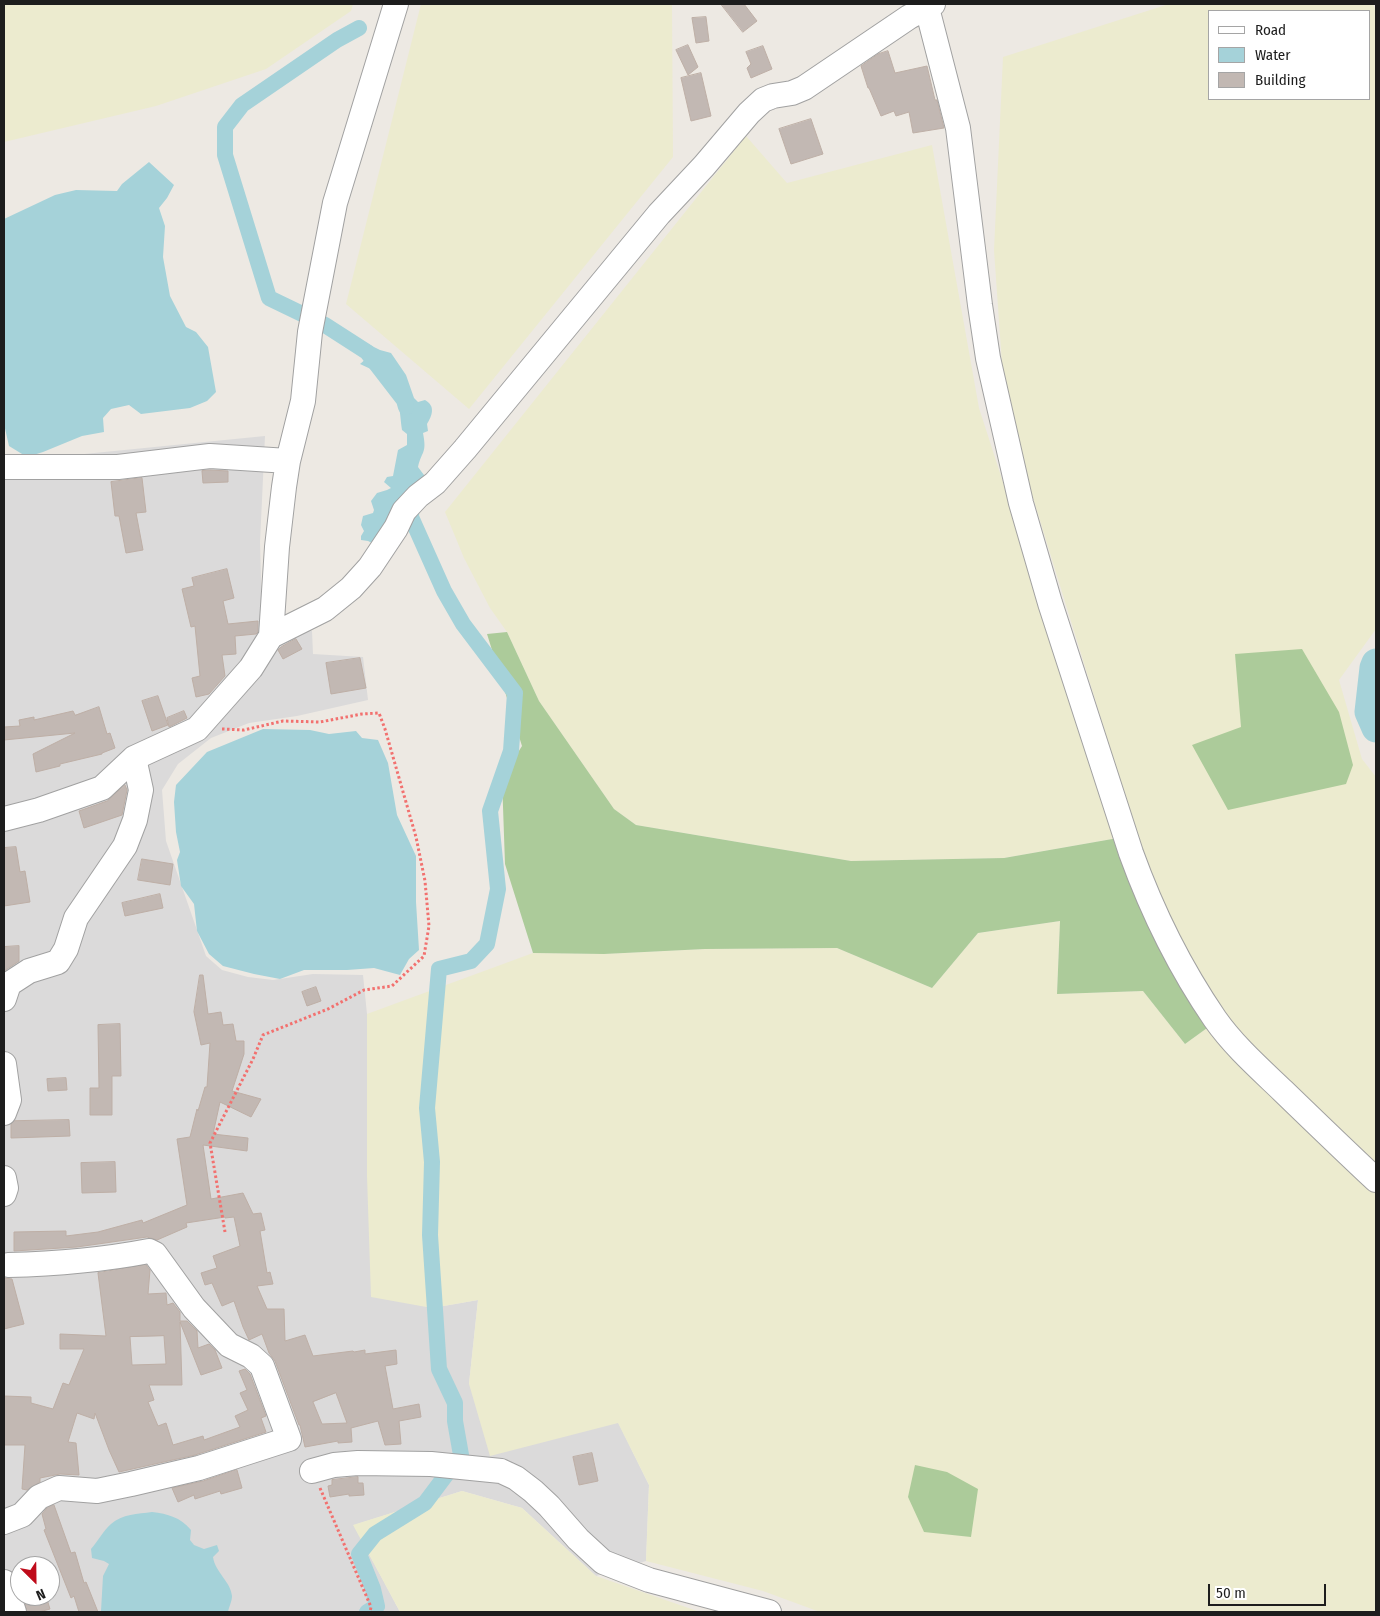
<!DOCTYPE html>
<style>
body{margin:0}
#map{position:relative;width:1380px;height:1616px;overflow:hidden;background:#ede9e3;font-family:"Fira Sans Condensed",sans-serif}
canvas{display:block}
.frame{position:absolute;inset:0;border:5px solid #1d1d1d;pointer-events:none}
.legend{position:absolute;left:1208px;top:10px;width:162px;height:90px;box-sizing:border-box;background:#fff;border:1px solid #a5a5a5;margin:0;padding:6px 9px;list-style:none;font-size:15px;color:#1d1d1d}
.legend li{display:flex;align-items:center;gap:10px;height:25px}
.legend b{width:25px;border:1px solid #a5a5a5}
.north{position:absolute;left:10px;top:1556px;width:50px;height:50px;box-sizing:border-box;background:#fff;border:1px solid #a5a5a5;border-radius:50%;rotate:157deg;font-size:14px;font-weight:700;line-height:20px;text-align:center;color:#1d1d1d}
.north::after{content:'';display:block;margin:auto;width:18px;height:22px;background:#bf0b1a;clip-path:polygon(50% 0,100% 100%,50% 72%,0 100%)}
.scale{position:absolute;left:1208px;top:1584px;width:118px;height:22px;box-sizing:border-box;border:2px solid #1d1d1d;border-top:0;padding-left:6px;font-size:15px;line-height:18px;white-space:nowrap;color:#1d1d1d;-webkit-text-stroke:4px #fff;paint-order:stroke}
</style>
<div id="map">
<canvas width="1380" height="1616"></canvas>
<div class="frame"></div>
<ul class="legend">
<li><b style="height:6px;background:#fff"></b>Road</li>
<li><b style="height:14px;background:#a5d2d9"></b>Water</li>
<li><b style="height:14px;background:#c2b8b3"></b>Building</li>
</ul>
<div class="north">N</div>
<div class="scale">50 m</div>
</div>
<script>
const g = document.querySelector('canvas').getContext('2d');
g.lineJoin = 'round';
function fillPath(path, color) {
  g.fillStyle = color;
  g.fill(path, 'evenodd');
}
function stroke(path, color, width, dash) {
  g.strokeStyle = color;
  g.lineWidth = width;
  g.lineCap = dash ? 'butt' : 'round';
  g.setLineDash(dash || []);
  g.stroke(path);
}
fillPath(new Path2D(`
 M265,436l-5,106 2,78 50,11 1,23 50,3 5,43 -71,16 -48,7 -38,15 -33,26 -16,26 4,51 40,115 16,14 26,7 25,3 40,-6 50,1 4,39 65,294 46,-8 -9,84 149,38 31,63 -3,76 -50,15 -74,-68 -60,-17 -108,34 46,87h-396v-1150zM20,1566h30v30h-30z`), '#dbdada');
fillPath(new Path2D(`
 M4,4h349l-2,7 -85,58 -110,37 -152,36z
 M421,4h251l1,153 -204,252 -123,-105z
 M1169,4h204l3,6v619l-37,51 23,79 14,18v389l-145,-139 -76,-133 -150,-487 -11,-157 9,-193zM1209,11h160v88h-160z
 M746,136l41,47 145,-38 47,263 139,430 -114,20 -153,3 -215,-36 -22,-16 -75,-108 -32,-69 -17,-24 -26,-50 -19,-46z
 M1060,921l-3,73 86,-3 42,53 29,-21 162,164v425h-556l-57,-21 -117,-30 3,-76 -31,-62 -128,33 -21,-72 9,-84 -46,8 -61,-11 -4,-121v-162l166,-61 71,1 101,-5 132,-1 95,40 46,-55z
 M462,1491l60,17 74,68 104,36h-300l-47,-87z`), '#ecebcf');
fillPath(new Path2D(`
 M507,632l32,69 75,108 22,16 215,36 153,-3 114,-20 96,185 -29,21 -42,-53 -86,3 3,-73 -82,12 -46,55 -95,-40 -132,1 -101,5 -71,-1 -28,-89 -3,-86 20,-32 -35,-112z
 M1302,649l37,63 14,53 -7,19 -118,26 -36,-65 49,-18 -6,-73z
 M915,1465l32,7 31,17 -7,48 -47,-5 -16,-35z`), '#accb9a');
fillPath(new Path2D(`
 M149,162l25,23 -7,13 -8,10 6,18 -2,31 7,39 16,31 10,5 12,15 8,45 -9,9 -17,7 -49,6 -12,-9 -18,4 -8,9 1,14 -22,4 -39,16 -16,5 -18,-11 -5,-22v-205l51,-24 21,-5 41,1 5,-7z
 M368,344l12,6 11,3 15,22 8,23 4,4 7,-2c11,6 7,16 2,24l1,7 -5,2c4,21 -1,17 -5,34l9,12 -34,29 -19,36 -6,-3 -7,-1v-4l3,-5 -3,-6 2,-9 10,-3 1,-3 -3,-9 6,-8 10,-3 4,-2 -7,-6 3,-5 6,-1 5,-26 9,-5v-11l-5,-4c-3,-23 -2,-38 -17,-58l-10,-1 -15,-7c8,-6 8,-10 8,-20z
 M263,729l47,1 19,4 27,-3 6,7 16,2 10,23 9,52 19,41v46l3,48 -10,9 -9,16 -26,-7 -27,2h-43l-24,9 -26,-5 -31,-8 -14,-12 -12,-23 -3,-27 -13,-18 -4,-26 3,-8 -4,-20 -2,-30 2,-17 31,-33z
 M152,1512c16,2 28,5 39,18l-1,10 4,5 10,4 13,-4 2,6 -6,6c2,15 18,25 19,39 0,5 -3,11 -4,16l-127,-1 2,-35 6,-12 -5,-3 -12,-3 -1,-9c7,-8 12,-18 20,-25 11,-10 27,-10 41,-12z`), '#a5d2d9');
stroke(new Path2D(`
 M359,28l-22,12 -95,65 -17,22v28l44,143 56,27 42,27 37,48 2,7
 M367,1612l10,-6 -4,-17 -14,-35 16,-20 50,-31 36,-48 -6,-34v-18l-16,-34 -9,-134 2,-73 -5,-54 12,-139 32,-8 16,-17 11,-55 -8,-78 21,-60 4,-58 -52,-69 -19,-33 -33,-74 1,-19`), '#a5d2d9', 16);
stroke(new Path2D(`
 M1376,663l-2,5 -5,44 7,16`), '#a5d2d9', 29);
const building = new Path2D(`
 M721,4h23l13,17 -14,11z
 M706,17l3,24 -13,2 -4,-25z
 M688,45l10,22 -10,8 -12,-25z
 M763,46l9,23 -21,9 -4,-10 4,-4 -5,-12z
 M888,51l7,22 32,-7 8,34h2l7,28 -31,5 -4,-21 -13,4 -2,-5 -13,5 -12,-28h-1l-7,-22 17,-12z
 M701,73l10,43 -20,5 -10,-43z
 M811,119l12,35 -32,10 -12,-35z
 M210,470l18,1v11l-25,1 -1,-12z
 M142,478l4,34 -10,1 7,37 -17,3 -7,-37h-4l-4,-34z
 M227,569l7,29 -11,3 5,23 30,-3v11l-2,2 -21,2 1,18 -14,1 3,21 -16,18 -13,3 -4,-19 8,-2 -5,-50 -4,1 -9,-38 12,-3 -2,-8z
 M296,639l6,10 -19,10 -5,-9 3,-3z
 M360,658l6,30 -35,6 -5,-31z
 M158,696l10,29 -16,6 -10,-30z
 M99,707l8,27 3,-1 5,15 -13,5v1l-42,10v2l-24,6 -3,-18 42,-21 -71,7v-13l16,-1 -1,-6 15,-3v3l39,-9 2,4z
 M184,711l3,7 -18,9 -2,-9z
 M125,785l2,5 -5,25 -38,13 -5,-17 28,-10z
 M16,847l4,25 5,-1 5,31 -26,4v-58z
 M142,859l31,5 -3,21 -32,-5z
 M160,894l3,14 -38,8 -3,-13z
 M19,946v15l-15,10v-24z
 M200,975h3l5,39 13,-2 2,13 10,-1 3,17h8v13l-12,37 29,8 -10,18 -31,-15 -7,32 35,4 -1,13 -44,-6 8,54 32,-6 10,21 8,-1 4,17 -5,1 7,42 3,-1 3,12 -16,2 10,23h17l1,32 20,-6 8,21 40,-5 1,1 11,-2v4l31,-4 1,14 -12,2 8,43 26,-5 2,13 -22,4 2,23 -16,1 -7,-24 -27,7 1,14 -14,1v-2l-33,6 -5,-22h-1l-24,-64 -6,-8 -7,-19 -13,6 -6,-13 -9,-26 -12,5 -10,-23 -7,2 -4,-12 16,-5 -4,-12 27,-10 -6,-29 -9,1v-1l-39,6 1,4 -30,13 -10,-3 -70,10 -63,4v-19l52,-1v5l32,-4 44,-12 1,3 44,-18 -10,-66 13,-2 7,-28 1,2 7,-24h2l3,-44 -9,2 -7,-33zM336,1393l11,30 -25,1 -9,-22z
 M316,987l5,14 -14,5 -5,-14z
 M120,1024l1,52h-9v39h-22v-27h9l-1,-63z
 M66,1078l1,12 -19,1 -1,-12z
 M69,1120l1,16 -59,2v-14l3,-3z
 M115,1162l1,30 -34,1 -1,-30z
 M146,1265l4,5 -2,24 18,-1 1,12 6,-2 7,9v9h7l10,10 1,17 11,-4 6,6 7,18 -21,7 -21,-53 2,63h-33l5,15 -6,2 10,24 8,-3 7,22 30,-9 1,4 36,-13 -5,-11 13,-6 -8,-17 7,-3 -8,-19 6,-2 5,5 16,42 -5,2 5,14 -71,23 -76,17 -10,-22 -14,-37 -1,6 -17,-6 -9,29 8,1 3,32 -19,-1 -20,4v4l-13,8 -5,-1 3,-44h-21v-49l27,1v6l22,6 10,-26 6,2 15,-36h-24v-15l46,2 -8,-63zM164,1336l2,28 -34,1 -2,-28z
 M4,1278l8,1 12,45 -20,5z
 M592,1453l6,28 -19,4 -6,-28z
 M237,1470l5,18 -21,6 -1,-3 -25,8 -1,-4 -16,7 -6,-14 31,-7z
 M358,1477v6h5l1,12 -15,1v-2l-19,3 -2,-11 4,-1v-5z
 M54,1505l17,48 4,-1 9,31 2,-1 12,30h-19l-5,-16 -3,2 -27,-68 2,-1 -4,-15 5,-6z
 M23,1596h23l4,13 -11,3h-11z`);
fillPath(building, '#c2b8b3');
stroke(building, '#beafa6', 1);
const minor = new Path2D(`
 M926,4l32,124 22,177 8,53 33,145 29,100 81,250c21,58 49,115 84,166 19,27 44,49 68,72 31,30 62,60 93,89
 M4,467h114l92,-11 78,5
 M271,636l54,-27 26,-21 19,-21 26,-39 8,-17 14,-15 17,-13 30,-34 194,-235 45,-48 45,-53 14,-13 10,-4 19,-3 12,-5 105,-71 24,-13
 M4,819l35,-9 63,-22 32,-30 63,-29 54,-61 20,-32 6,-89 7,-60 4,-26 15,-60 7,-69 25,-129 61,-199
 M4,999l5,-15 20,-13 29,-9 8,-13 10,-31 49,-72 10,-26 6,-30 -7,-32
 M4,1064l5,36 -5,13
 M4,1178l2,10 -2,6
 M312,1471l22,-6 24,-2 73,1 70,7 15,7 17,13 16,15 29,33 25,23 46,18 120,32
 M4,1522l18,-7 17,-18 20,-9 38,3 34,-7 68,-16 90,-29 -27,-73 -11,-10 -22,-11 -35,-37 -39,-54 -6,-3c-47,9 -94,13 -141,14
 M4,1582l10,30`);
stroke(minor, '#a1a1a1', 26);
stroke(new Path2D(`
 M222,729l22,1 39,-9 37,1 42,-8 17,-1 6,16 31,108 9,44 4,45 -5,30 -32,30 -28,4 -36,19 -65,26 -10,24 -43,84 15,89
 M320,1488l51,119 -1,5`), '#f2716f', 3, [2.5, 2.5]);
stroke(minor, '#fff', 24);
</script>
